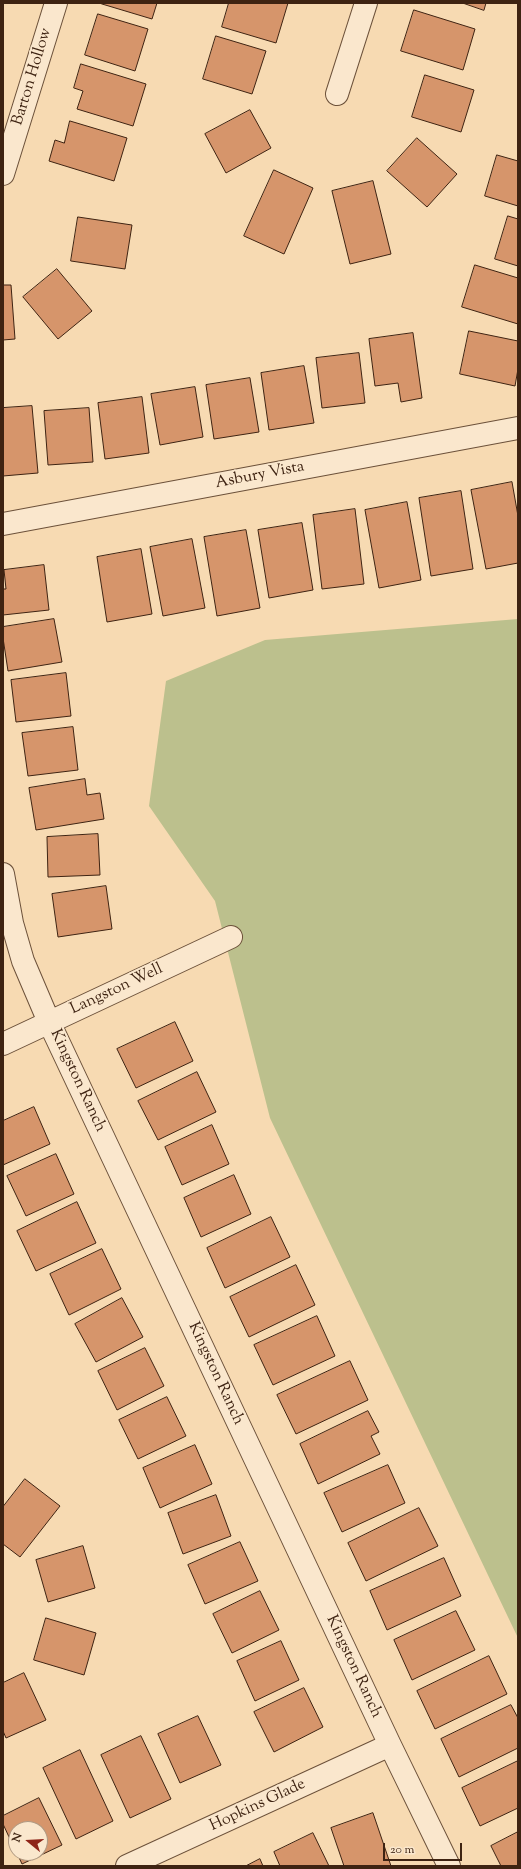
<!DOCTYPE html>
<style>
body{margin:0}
#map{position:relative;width:521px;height:1869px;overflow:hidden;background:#f7dab2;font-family:"Sorts Mill Goudy",serif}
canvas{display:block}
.frame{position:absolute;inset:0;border:4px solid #3e2312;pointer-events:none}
.north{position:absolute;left:8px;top:1821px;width:40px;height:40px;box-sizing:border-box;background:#fae7cd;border:1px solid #af9982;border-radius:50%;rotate:288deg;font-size:11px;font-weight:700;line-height:16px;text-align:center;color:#3e2312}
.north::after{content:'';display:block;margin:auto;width:14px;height:18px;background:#8f2418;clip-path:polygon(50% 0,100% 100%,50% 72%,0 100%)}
.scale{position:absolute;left:383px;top:1843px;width:79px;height:18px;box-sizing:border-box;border:2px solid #3e2312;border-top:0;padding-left:5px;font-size:12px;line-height:14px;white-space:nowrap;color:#3e2312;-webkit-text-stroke:3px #fae7cd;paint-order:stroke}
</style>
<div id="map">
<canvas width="521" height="1869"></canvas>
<div class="frame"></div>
<div class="north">N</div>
<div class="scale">20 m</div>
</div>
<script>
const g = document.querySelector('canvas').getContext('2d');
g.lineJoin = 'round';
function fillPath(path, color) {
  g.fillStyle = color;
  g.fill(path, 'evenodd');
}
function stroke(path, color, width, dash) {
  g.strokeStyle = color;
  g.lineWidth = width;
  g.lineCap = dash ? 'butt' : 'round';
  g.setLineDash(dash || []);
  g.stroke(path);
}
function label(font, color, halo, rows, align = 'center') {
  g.font = font + ' "Sorts Mill Goudy",serif';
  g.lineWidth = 3.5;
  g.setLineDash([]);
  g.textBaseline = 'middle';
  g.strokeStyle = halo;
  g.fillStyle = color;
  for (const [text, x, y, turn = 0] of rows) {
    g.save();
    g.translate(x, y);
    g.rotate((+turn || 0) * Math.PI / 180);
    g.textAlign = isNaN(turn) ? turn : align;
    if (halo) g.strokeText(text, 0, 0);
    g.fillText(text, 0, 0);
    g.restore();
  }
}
fillPath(new Path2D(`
 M518,619v1019l-248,-520 -55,-217 -66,-95 17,-125 99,-41z`), '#bcc08d');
const building = new Path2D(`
 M103,3h54l-5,16 -50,-15z
 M229,3h59l-12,40 -54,-16z
 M463,3h23l-2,7z
 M414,10l61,19 -12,41 -62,-19z
 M98,14l50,15 -13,42 -50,-16z
 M216,36l50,15 -14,43 -49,-15z
 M81,64l65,20 -13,42 -56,-17 6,-18 -9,-3z
 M425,75l49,15 -13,42 -49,-15z
 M250,110l21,38 -45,25 -21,-39z
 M70,121l57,17 -13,43 -65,-20 6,-21 9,3z
 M417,138l40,36 -30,33 -40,-36z
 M497,155l21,6v45l-33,-10z
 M274,170l39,18 -29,66 -40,-18z
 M373,181l18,73 -41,10 -18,-73z
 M508,216l10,3v47l-23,-7z
 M78,217l54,8 -7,44 -54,-8z
 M475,265l43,13v46l-56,-17z
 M57,269l35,42 -34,28 -35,-42z
 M3,285h8l4,54 -12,1z
 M469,331l49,10v28l-3,17 -55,-12z
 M413,333l9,65 -21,4 -3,-19 -23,3 -6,-47z
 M359,353l6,50 -43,5 -6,-50z
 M304,366l10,57 -45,7 -8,-57z
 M250,378l9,54 -45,7 -8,-54z
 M195,387l8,50 -43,8 -9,-51z
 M142,397l7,56 -44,6 -7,-56z
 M32,406l6,67 -35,3v-68z
 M89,408l4,54 -45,3 -4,-54z
 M512,482l6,34v47l-32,6 -15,-79z
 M461,491l12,78 -42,7 -12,-78z
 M407,502l14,78 -42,8 -14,-78z
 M355,509l9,75 -42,5 -9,-74z
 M302,523l11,67 -44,8 -11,-68z
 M246,530l14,78 -43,8 -13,-79z
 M192,539l13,69 -42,8 -13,-69z
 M141,549l11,65 -45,8 -10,-65z
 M44,565l5,45 -46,5v-26h3l-2,-19z
 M54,619l8,43 -54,9 -5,-33v-11z
 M66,673l5,43 -55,6 -5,-42z
 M73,727l5,43 -50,6 -6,-43z
 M85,779l2,16 13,-2 4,26 -68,11 -7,-42z
 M98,834l2,41 -52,2 -1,-40z
 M106,886l6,43 -54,8 -6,-43z
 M175,1022l18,39 -57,27 -19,-39z
 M197,1072l19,40 -58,28 -20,-39z
 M34,1107l16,37 -47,21v-44z
 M212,1125l17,39 -47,21 -17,-38z
 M56,1154l18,40 -48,22 -19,-40z
 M234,1175l17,39 -50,23 -17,-39z
 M77,1202l19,41 -60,28 -19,-40z
 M271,1217l19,40 -65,31 -18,-40z
 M102,1249l19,40 -52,26 -19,-41z
 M296,1265l19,40 -66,32 -19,-40z
 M122,1298l21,39 -47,25 -21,-38z
 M317,1316l18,40 -62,29 -19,-40z
 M145,1348l19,38 -47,24 -19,-39z
 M350,1361l18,39 -72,34 -19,-39z
 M167,1397l19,39 -48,23 -19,-39z
 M368,1411l11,21 -8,4 9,18 -62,30 -18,-40z
 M195,1445l17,39 -52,24 -17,-40z
 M388,1465l17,38 -63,29 -18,-39z
 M25,1479l35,27 -40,51 -17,-13v-37z
 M216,1495l15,41 -48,18 -15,-41z
 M419,1508l19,38 -72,35 -18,-38z
 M240,1542l18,39 -53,23 -17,-39z
 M83,1546l12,42 -47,14 -12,-42z
 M444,1558l17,38 -74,34 -17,-39z
 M260,1591l19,39 -47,23 -19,-39z
 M456,1611l19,39 -63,30 -18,-40z
 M46,1618l50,15 -12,42 -50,-15z
 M281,1641l18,39 -44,21 -18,-40z
 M489,1656l18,38 -72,35 -18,-38z
 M24,1673l22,47 -40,18 -3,-7v-48z
 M304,1688l19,39 -49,25 -20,-40z
 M511,1705l7,13v30l-59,29 -18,-38z
 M198,1716l23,49 -41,18 -22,-49z
 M141,1736l30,63 -41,19 -29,-63z
 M80,1750l33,71 -37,18 -33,-71z
 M518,1761v47l-38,18 -18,-38z
 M39,1798l23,47 -40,19 -5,-11h23v-24h-24v23l-13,-28v-8z
 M373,1813l18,53h-47l-13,-38z
 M518,1832v34h-17l-10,-20z
 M313,1833l16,33h-49l-6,-14z
 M260,1859l3,7h-17z`);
fillPath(building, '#d6956b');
stroke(building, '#3e2312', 1);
const minor = new Path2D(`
 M337,94l29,-91
 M3,174l53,-171
 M3,524l515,-96
 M3,874l9,49 11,38 26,61 341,723 59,121
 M3,1044l228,-107
 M127,1866l263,-121`);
stroke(minor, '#6c513a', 24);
stroke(minor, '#fae7cd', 22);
label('16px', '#3e2312', '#fae7cd', [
 ["Barton Hollow",33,77,-73],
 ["Asbury Vista",260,476,-11],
 ["Langston Well",117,990,-25],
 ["Kingston Ranch",77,1081,65],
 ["Kingston Ranch",215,1374,65],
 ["Kingston Ranch",353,1667,65],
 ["Hopkins Glade",258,1806,-25]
]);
</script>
